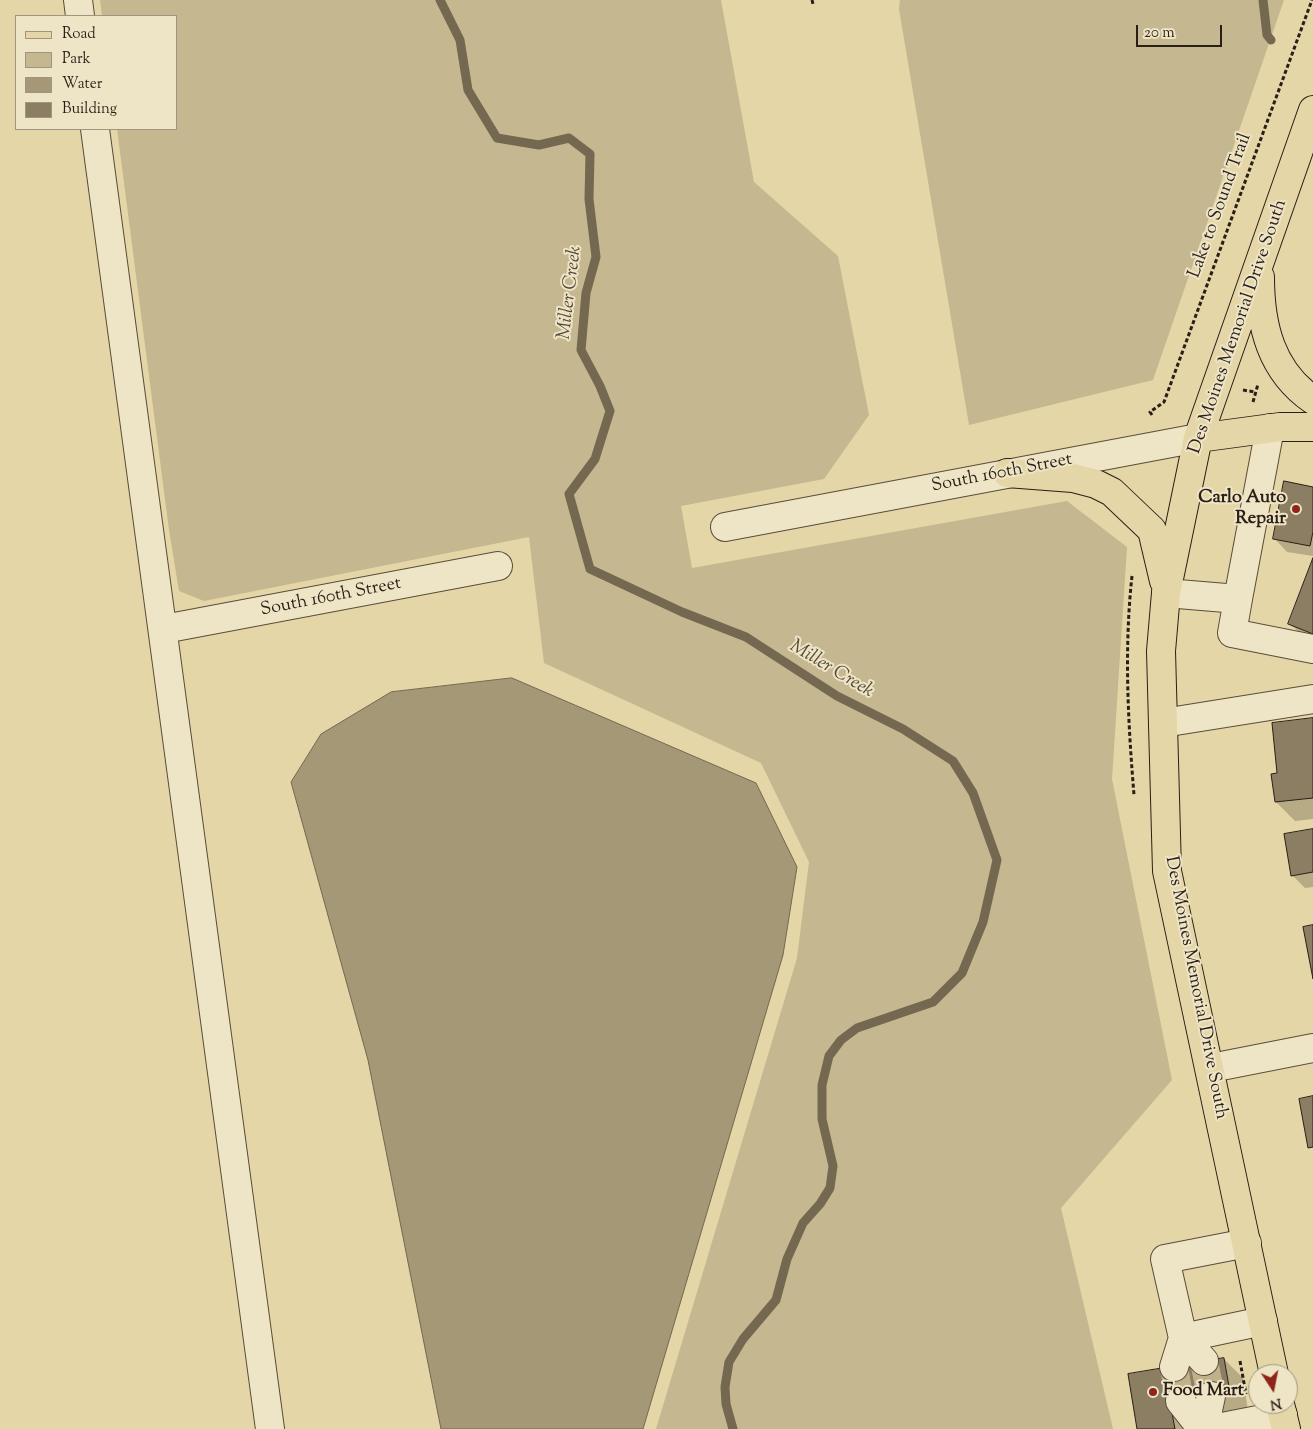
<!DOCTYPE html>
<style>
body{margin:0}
#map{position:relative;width:1313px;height:1429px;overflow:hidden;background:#e5d6a7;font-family:"Sorts Mill Goudy",serif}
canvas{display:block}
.legend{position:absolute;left:15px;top:15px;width:162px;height:115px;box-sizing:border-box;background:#eee4c6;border:1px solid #a09580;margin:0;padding:6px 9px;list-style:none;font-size:15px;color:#2a1f17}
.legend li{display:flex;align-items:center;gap:10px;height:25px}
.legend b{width:25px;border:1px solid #a09580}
.north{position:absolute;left:1248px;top:1364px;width:50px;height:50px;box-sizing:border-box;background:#eee4c6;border:1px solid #a09580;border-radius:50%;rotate:169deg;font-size:14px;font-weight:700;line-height:20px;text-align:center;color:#2a1f17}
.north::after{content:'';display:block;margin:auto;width:18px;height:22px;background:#8f2418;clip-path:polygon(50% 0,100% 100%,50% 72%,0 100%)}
.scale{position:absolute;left:1136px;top:25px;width:86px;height:22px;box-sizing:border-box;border:2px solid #2a1f17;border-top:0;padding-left:6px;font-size:15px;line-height:18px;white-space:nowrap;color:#2a1f17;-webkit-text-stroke:4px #eee4c6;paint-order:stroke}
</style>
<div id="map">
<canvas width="1313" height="1429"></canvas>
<ul class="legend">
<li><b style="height:6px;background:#e5d6a7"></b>Road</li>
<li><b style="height:14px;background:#c5b78f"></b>Park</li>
<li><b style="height:14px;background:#a59876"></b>Water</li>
<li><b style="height:14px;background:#8b7e62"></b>Building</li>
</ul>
<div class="north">N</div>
<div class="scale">20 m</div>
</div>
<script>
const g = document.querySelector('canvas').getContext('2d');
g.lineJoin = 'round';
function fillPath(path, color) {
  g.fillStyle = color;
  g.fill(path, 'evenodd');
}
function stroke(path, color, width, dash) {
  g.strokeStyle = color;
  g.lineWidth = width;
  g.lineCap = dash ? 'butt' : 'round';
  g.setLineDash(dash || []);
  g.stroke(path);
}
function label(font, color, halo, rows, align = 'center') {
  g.font = font + ' "Sorts Mill Goudy",serif';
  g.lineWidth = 4;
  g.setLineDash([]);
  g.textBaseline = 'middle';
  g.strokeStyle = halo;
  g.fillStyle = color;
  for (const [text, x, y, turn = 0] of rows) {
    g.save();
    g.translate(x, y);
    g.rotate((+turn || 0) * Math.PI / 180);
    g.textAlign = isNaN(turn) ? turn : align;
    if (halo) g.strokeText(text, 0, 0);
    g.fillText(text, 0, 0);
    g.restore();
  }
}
fillPath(new Path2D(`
 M100,0h621l33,182 84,74 31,159 -45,64 -143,27 11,62 375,-67 60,46 -15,232 60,301 -111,128 52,221h-457l141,-471 12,-96 -48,-99 -217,-100 -15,-126 -325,64 -25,-10 -10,-61 -52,-401h59v-113h-74z
 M900,0h384l-131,380 -184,45 -70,-416z`), '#c5b78f');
const water = new Path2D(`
 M512,678l244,105 41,84 -14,88 -140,474h-202l-73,-369 -77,-278 30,-48 70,-42z`);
fillPath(water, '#a59876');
stroke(water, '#746850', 1);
fillPath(new Path2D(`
 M1313,488v68l-26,-4 -12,-13z
 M1313,561v84l-23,-21z
 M1313,720v99l-18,2 -19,-19 2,-27z
 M1313,830v57l-8,1 -13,-13z
 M1224,1359l19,19 5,33 -58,18h-51z`), '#0003');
stroke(new Path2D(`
 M440,0l20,40 8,50 29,48 42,7 30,-7 21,16 -1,45 7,58 -10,36 -5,57 19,36 10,25 -15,48 -26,35 21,75 92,43 64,25 91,59 66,33 50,32 20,32 24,67 -14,62 -21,51 -29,29 -76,26 -16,12 -12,16 -7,29v34l11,47 -3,22 -10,16 -17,19 -16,36 -11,41 -33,39 -14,23 -4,25 1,17 7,25
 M1263,0l4,35 4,5`), '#746850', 9);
const building = new Path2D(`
 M1284,481l29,6v45l-3,14 -37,-7z
 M1313,558v76l-25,-10z
 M1313,718v80l-38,4 -4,-28 6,-1 -5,-50z
 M1313,829v43l-22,4 -7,-42z
 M1313,925v54l-10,-52z
 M1313,1096v51l-5,1 -9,-49z
 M1224,1358l6,34 -60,10 5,27h-38l-9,-55z`);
fillPath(building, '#8b7e62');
stroke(building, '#2a1f17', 1);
stroke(new Path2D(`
 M1204,1361l7,35
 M1174,1367l6,34`), '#c0b18a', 28, [28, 14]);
const minor = new Path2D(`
 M78,0l2,16
 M95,129l175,1300
 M725,527l473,-89
 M1166,593l72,6 32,-171
 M1238,599l-6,34 81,16
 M164,629l334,-63
 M1163,723l150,-24
 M1211,1068l102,-20
 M1183,1338l80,-17
 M1183,1338l21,23
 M1174,1367l9,-29 -18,-79 82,-16
 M1180,1401l22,28
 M1204,1429l7,-33
 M1212,1429l71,-14`);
const major = new Path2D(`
 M1260,277c0,49 11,94 53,123
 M1198,438l82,-11h33
 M1007,473l66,5 23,6 16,8 40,38 12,51
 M1274,1374l-107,-503 -6,-220 5,-58 32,-155 115,-328
 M1280,1404l6,25`);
stroke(minor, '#594d3b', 30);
stroke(major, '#2a1f17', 30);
stroke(new Path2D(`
 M812,0l1,4
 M1243,390l12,2
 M1253,402l5,-18
 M1152,415l-2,-3 14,-10 148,-402
 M1132,576c-8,73 -4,146 2,219
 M1240,1361l6,33`), '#2a1f17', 3, [4, 2.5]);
stroke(minor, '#eee4c6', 28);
stroke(major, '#e5d6a7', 28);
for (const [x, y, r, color] of [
 [1296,509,5,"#8f2418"],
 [1153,1392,5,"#8f2418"]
]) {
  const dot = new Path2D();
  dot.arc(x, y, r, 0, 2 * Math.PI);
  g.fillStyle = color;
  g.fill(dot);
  stroke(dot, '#eee4c6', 2);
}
label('18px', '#2a1f17', '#eee4c6', [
 ["Lake to Sound Trail",1221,206,-70],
 ["Des Moines Memorial Drive South",1239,327,-71],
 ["South 160th Street",1002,474,-11],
 ["South 160th Street",331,598,-11],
 ["Des Moines Memorial Drive South",1195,988,79]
]);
label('bold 18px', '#2a1f17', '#eee4c6', [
 ["Carlo Auto",1286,499],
 ["Repair",1286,520],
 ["Food Mart",1163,1392,"left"]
], 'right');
label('italic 19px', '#554938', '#eee4c6', [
 ["Miller Creek",571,293,-83],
 ["Miller Creek",831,670,31]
]);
</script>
